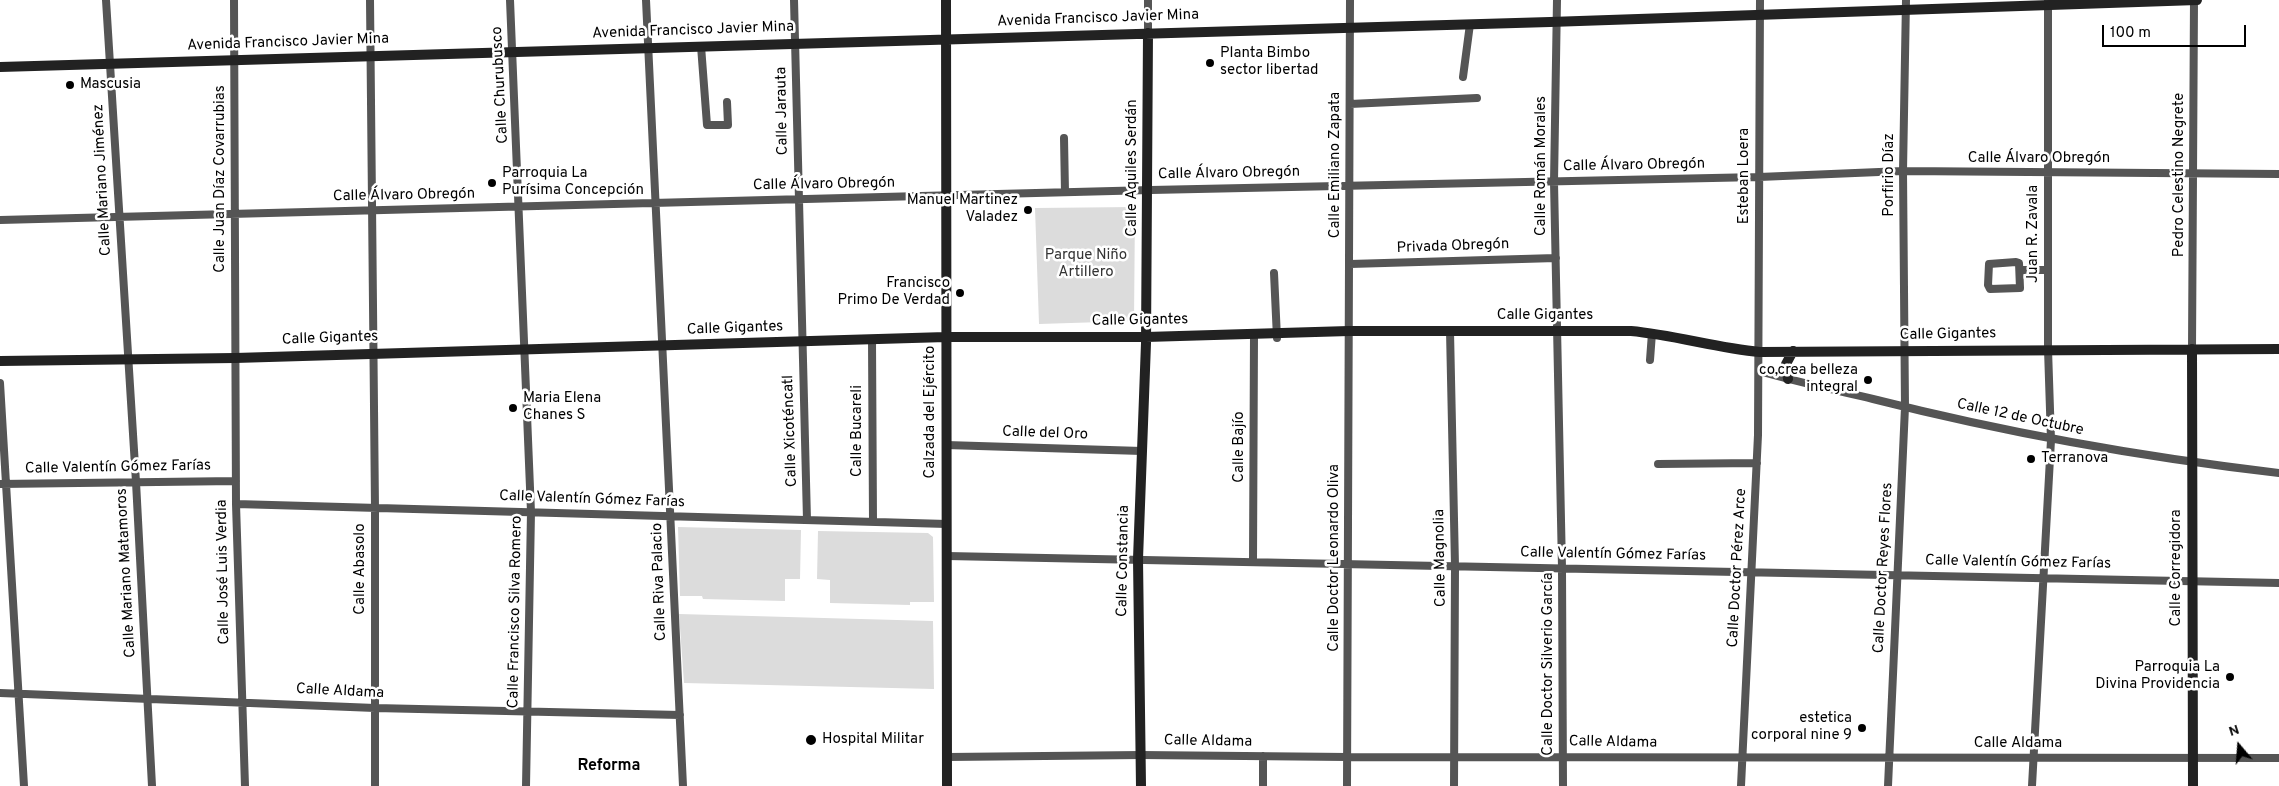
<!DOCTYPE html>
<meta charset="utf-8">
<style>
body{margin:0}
#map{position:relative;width:2279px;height:786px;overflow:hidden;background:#fff;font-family:Overpass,sans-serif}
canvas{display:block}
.north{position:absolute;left:2214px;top:721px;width:50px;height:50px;-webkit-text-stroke:4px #fff;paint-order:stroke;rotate:342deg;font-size:14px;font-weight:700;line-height:20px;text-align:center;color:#000}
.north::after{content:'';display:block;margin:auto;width:18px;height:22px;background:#000;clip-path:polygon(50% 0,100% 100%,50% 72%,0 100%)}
.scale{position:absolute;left:2102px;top:25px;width:144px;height:22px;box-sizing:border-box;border:2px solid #000;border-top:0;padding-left:6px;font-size:15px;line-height:18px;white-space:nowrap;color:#000;-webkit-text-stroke:4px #fff;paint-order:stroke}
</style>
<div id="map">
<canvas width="2279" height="786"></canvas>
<div class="north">N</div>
<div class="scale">100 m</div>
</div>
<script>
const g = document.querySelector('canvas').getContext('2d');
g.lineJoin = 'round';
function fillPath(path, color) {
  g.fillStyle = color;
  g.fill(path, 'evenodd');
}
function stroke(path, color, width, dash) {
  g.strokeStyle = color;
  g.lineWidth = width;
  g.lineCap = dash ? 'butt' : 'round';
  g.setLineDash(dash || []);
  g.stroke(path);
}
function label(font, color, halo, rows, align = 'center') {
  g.font = font + ' Overpass,sans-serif';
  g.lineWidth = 5;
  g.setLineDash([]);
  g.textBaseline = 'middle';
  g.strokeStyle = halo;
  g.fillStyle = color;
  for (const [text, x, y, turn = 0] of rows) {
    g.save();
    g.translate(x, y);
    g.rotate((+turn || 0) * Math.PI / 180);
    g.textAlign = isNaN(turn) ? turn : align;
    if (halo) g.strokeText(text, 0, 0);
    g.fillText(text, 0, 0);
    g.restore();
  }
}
fillPath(new Path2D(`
 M1135,207l-1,114 -95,3 -4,-116z
 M678,527l123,3 -1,49h-15v22l-82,-2 -1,-3h-22z
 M818,531l110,2 5,4 1,65h-24v3l-80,-2v-23l-13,-1z
 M679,614l254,7 1,68 -250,-6z`), '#dcdcdc');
stroke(new Path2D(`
 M106,0l30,482 16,304
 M234,0l2,504 9,282
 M370,0l5,508v278
 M510,0l21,512 -5,274
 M646,0l37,786
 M794,0l13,520
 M1148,0v33
 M1557,0l-3,182 8,386 1,218
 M701,46l6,79h21l-1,-23
 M1463,77l7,-53
 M1350,104l127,-6
 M1064,138l1,54
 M0,220l1151,-30 608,-13 144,-6 376,3
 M2016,262l3,1 1,25 -30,1 -2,-4 1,-21z
 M1350,264l206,-6
 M2021,270h27
 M1274,273l3,65
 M1450,331l5,235 -1,220
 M872,340l1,182
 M2192,349l2,-349
 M1650,360l2,-27
 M1759,371c38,11 76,19 114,28 134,34 269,58 406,74
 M0,383l24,403
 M946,445l196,6
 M1658,464l99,-1
 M0,484l236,-3
 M236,504l711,20
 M947,556l1332,27
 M1253,561l1,-227
 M0,693l375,15 305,7
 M1263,756v30
 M948,757l193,-2 206,2 932,1
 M1347,786l3,-786
 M1741,786l17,-351 2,-435
 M1888,786l17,-379 -2,-236 3,-171
 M2032,786l19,-346 -3,-91v-349`), '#555', 8);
stroke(new Path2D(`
 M946,0l1,786
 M0,67l1550,-45 647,-22
 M2192,349l1,437
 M0,361l235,-3 711,-21h200l203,-6h282c44,4 85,17 129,21l519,-3
 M1788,379l-2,-15 7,-13
 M1141,786l-3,-227 8,-216 2,-310`), '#222', 10);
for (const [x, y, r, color] of [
 [1210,63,5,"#000"],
 [70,85,5,"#000"],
 [492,183,5,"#000"],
 [1028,210,5,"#000"],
 [960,293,5,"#000"],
 [1868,380,5,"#000"],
 [513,408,5,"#000"],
 [2031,459,5,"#000"],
 [2230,677,5,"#000"],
 [1862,728,5,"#000"],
 [811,740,6,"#000"]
]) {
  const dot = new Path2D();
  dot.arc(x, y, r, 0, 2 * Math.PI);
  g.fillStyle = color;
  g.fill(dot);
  stroke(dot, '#fff', 2);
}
label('15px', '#000', '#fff', [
 ["Avenida Francisco Javier Mina",1098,19,-2],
 ["Avenida Francisco Javier Mina",693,31,-2],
 ["Avenida Francisco Javier Mina",288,43,-2],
 ["Calle Churubusco",501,85,-93],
 ["Calle Jarauta",783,111,-91],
 ["Calle Álvaro Obregón",2039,159],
 ["Calle Emiliano Zapata",1336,165,-90],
 ["Calle Román Morales",1542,166,-90],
 ["Calle Álvaro Obregón",1634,166,-1],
 ["Calle Aquiles Serdán",1133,168,-90],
 ["Calle Álvaro Obregón",1229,174,-1],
 ["Porfirio Díaz",1890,175,-90],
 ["Pedro Celestino Negrete",2180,175,-90],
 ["Esteban Loera",1745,176,-90],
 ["Calle Juan Díaz Covarrubias",221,179,-90],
 ["Calle Mariano Jiménez",103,180,-93],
 ["Calle Álvaro Obregón",824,185,-1],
 ["Calle Álvaro Obregón",404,196,-1],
 ["Juan R. Zavala",2034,234,-90],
 ["Privada Obregón",1453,247,-2],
 ["Calle Gigantes",1545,316],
 ["Calle Gigantes",1140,321,-1],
 ["Calle Gigantes",735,329,-2],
 ["Calle Gigantes",1948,335,-1],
 ["Calle Gigantes",330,339,-2],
 ["Calzada del Ejército",931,412,-90],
 ["Calle 12 de Octubre",2020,418,12],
 ["Calle Xicoténcatl",791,431,-92],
 ["Calle Bucareli",858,431,-90],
 ["Calle del Oro",1045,434,2],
 ["Calle Bajío",1240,447,-90],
 ["Calle Valentín Gómez Farías",118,468,-1],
 ["Calle Valentín Gómez Farías",592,500,2],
 ["Calle Valentín Gómez Farías",1613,555,1],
 ["Calle Doctor Leonardo Oliva",1335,558,-90],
 ["Calle Magnolia",1441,558,-91],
 ["Calle Constancia",1124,561,-89],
 ["Calle Valentín Gómez Farías",2018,563,1],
 ["Calle Doctor Pérez Arce",1738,568,-87],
 ["Calle Doctor Reyes Flores",1884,568,-87],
 ["Calle Corregidora",2177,568,-90],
 ["Calle Abasolo",361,569,-90],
 ["Calle José Luis Verdia",224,572,-91],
 ["Calle Mariano Matamoros",127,573,-93],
 ["Calle Riva Palacio",660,582,-92],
 ["Calle Francisco Silva Romero",516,612,-89],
 ["Calle Doctor Silverio García",1549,664,-90],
 ["Calle Aldama",340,692,3],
 ["Calle Aldama",1208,742,1],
 ["Calle Aldama",1613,743,1],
 ["Calle Aldama",2018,744]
]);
label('15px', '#000', '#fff', [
 ["Planta Bimbo",1220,54],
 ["sector libertad",1220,71],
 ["Mascusia",80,85],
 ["Parroquia La",502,174],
 ["Purísima Concepción",502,191],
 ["Manuel Martinez",1018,201,"right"],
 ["Valadez",1018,218,"right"],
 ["Francisco",950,284,"right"],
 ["Primo De Verdad",950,301,"right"],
 ["co,crea belleza",1858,371,"right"],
 ["integral",1858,388,"right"],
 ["Maria Elena",523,399],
 ["Chanes S",523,416],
 ["Terranova",2041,459],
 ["Parroquia La",2220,668,"right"],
 ["Divina Providencia",2220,685,"right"],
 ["estetica",1852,719,"right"],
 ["corporal nine 9",1852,736,"right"],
 ["Hospital Militar",822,740]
], 'left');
label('15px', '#333', '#fff', [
 ["Parque Niño",1086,256],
 ["Artillero",1086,273]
]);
label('bold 16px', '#000', '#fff', [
 ["Reforma",609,767]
]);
</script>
